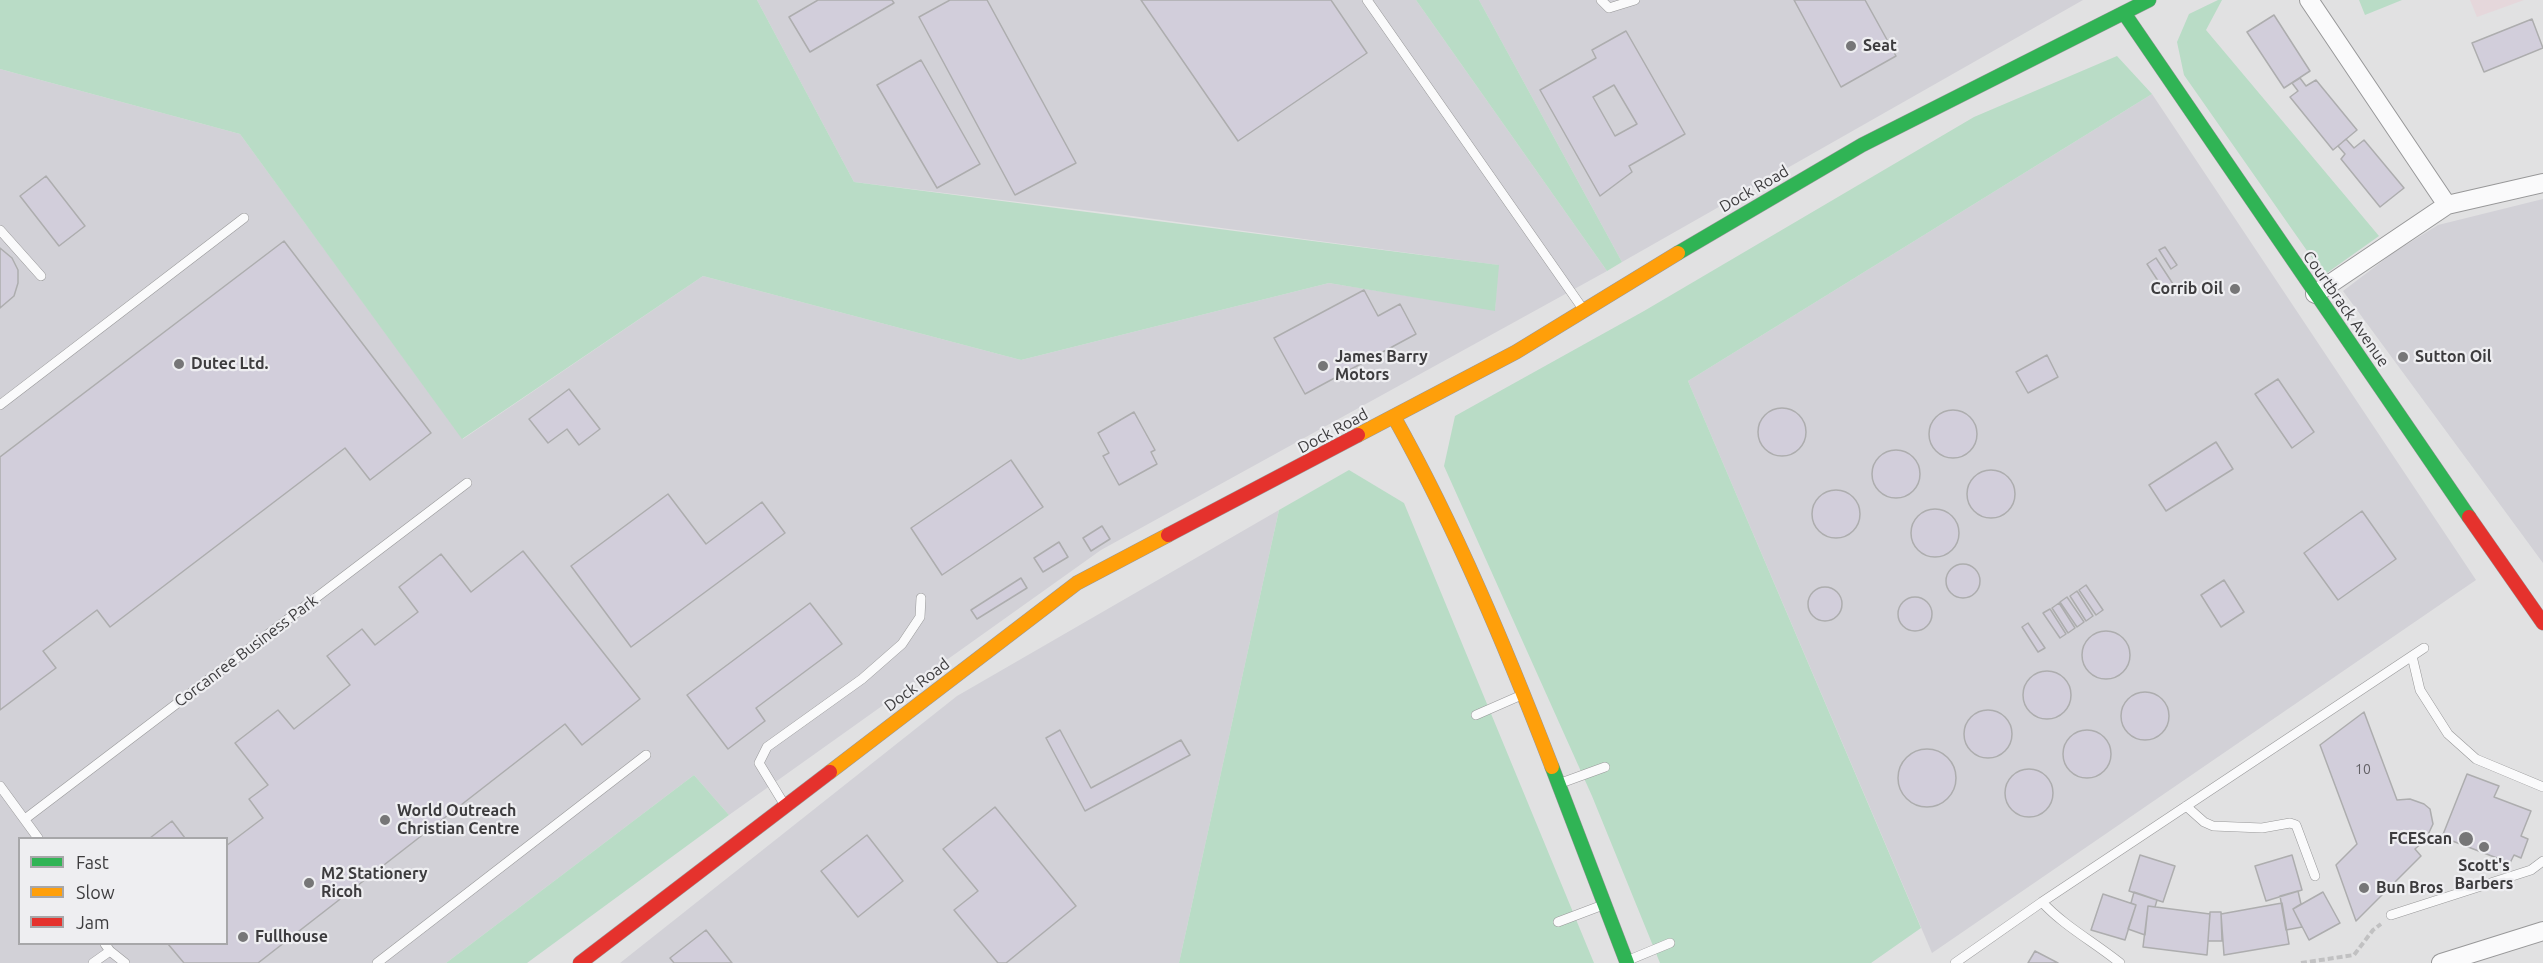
<!DOCTYPE html>
<style>
body{margin:0}
#map{position:relative;width:2543px;height:963px;overflow:hidden;background:#e1e1e2;font-family:Ubuntu,sans-serif}
canvas{display:block}
.legend{position:absolute;left:18px;top:837px;width:210px;height:108px;box-sizing:border-box;background:#eeeef1;border:2px solid #a7a7a9;margin:0;padding:8px 10px;list-style:none;font-size:18px;color:#3d3c3e}
.legend li{display:flex;align-items:center;gap:12px;height:30px}
.legend b{width:30px;border:2px solid #a7a7a9}
</style>
<div id="map">
<canvas width="2543" height="963"></canvas>
<ul class="legend">
<li><b style="height:8px;background:#30b455"></b>Fast</li>
<li><b style="height:8px;background:#ff9f0a"></b>Slow</li>
<li><b style="height:8px;background:#e5322d"></b>Jam</li>
</ul>
</div>
<script>
const g = document.querySelector('canvas').getContext('2d');
g.lineJoin = 'round';
function fillPath(path, color) {
  g.fillStyle = color;
  g.fill(path, 'evenodd');
}
function stroke(path, color, width, dash) {
  g.strokeStyle = color;
  g.lineWidth = width;
  g.lineCap = dash ? 'butt' : 'round';
  g.setLineDash(dash || []);
  g.stroke(path);
}
function label(font, color, halo, rows, align = 'center') {
  g.font = font + ' Ubuntu,sans-serif';
  g.lineWidth = 4.5;
  g.setLineDash([]);
  g.textBaseline = 'middle';
  g.strokeStyle = halo;
  g.fillStyle = color;
  for (const [text, x, y, turn = 0] of rows) {
    g.save();
    g.translate(x, y);
    g.rotate((+turn || 0) * Math.PI / 180);
    g.textAlign = isNaN(turn) ? turn : align;
    if (halo) g.strokeText(text, 0, 0);
    g.fillText(text, 0, 0);
    g.restore();
  }
}
fillPath(new Path2D(`
 M2470,0h54l-47,17z`), '#e5d7db');
fillPath(new Path2D(`
 M757,0h659l191,271 -506,279 -372,265 -35,-40 -248,188h-446v-894l240,65 223,305 240,-163 318,84 308,-77 166,27 3,-45 -381,-51 -263,-32zM20,838h206v106h-206z
 M1479,0h604l-461,262z
 M2152,94l324,486 -544,373 -244,-572z
 M2543,199v364l-200,-272 50,-38 45,-28z
 M1279,510l-100,453h-559l337,-267z`), '#d2d1d7');
fillPath(new Path2D(`
 M0,0h757l97,182 645,83 -4,46 -166,-28 -308,77 -318,-84 -241,163 -222,-305 -240,-65z
 M1416,0h63l143,262 -15,9z
 M2218,0h4l-16,30 173,206 -55,39 -140,-200 -7,-33 12,-28z
 M2359,0h43l-37,15z
 M2117,56l35,38 -464,287 233,547 -50,35h-211l-68,-167 -148,-330 11,-50 189,-105 330,-194z
 M1349,470l55,33 190,460h-415l100,-453z
 M694,775l35,40 -202,148h-81z`), '#b9dcc6');
const building = new Path2D(`
 M818,0h74l2,3 -84,49 -21,-35z
 M950,0h37l89,163 -61,32 -96,-178z
 M1141,0h190l36,53 -129,88z
 M1794,0h71l31,56 -55,31z
 M2274,15l36,56 -26,17 -37,-56z
 M2532,19l11,29 -59,24 -12,-29z
 M1626,31l59,103 -56,32 3,6 -32,24 -60,-106 56,-32 -4,-8zM1614,85l23,39 -22,12 -22,-39z
 M921,60l59,104 -43,24 -60,-103z
 M2300,78l6,8 10,-6 41,50 -24,20 -43,-53 8,-6 -6,-8z
 M2346,139l8,9 10,-8 40,48 -24,19 -39,-48 4,-5 -7,-8z
 M46,176l39,50 -26,20 -39,-50z
 M284,241l147,192 -61,47 -25,-32 -235,179 -13,-17 -54,41 13,17 -56,42v-253z
 M2165,247l12,18 -6,4 -12,-19z
 M0,248l12,10 6,12v13l-4,13 -14,12z
 M2156,258l17,26 -9,6 -17,-26z
 M1364,290l14,26 22,-12 16,30 -111,60 -31,-56z
 M2047,355l11,22 -30,16 -12,-21z
 M2278,379l36,53 -22,16 -37,-54z
 M569,389l31,40 -21,16 -12,-16 -19,14 -19,-24z
 M1758 432a24 24 0 1 1 48 0a24 24 0 1 1-48 0Z
 M1929 434a24 24 0 1 1 48 0a24 24 0 1 1-48 0Z
 M1134,412l21,38 -4,2 6,12 -38,21 -16,-29 6,-3 -11,-20z
 M2216,442l17,27 -67,42 -17,-26z
 M1872 474a24 24 0 1 1 48 0a24 24 0 1 1-48 0Z
 M1011,460l32,47 -101,68 -31,-47z
 M1967 494a24 24 0 1 1 48 0a24 24 0 1 1-48 0Z
 M1812 514a24 24 0 1 1 48 0a24 24 0 1 1-48 0Z
 M668,494l38,50 56,-42 23,31 -154,114 -60,-81z
 M1911 533a24 24 0 1 1 48 0a24 24 0 1 1-48 0Z
 M2362,511l34,48 -58,41 -34,-47z
 M1102,526l8,13 -19,12 -8,-13z
 M1059,542l9,15 -25,15 -9,-14z
 M523,551l117,148 -58,46 -17,-21 -307,239h-74l-16,-19h58v-98l37,-28 -14,-19 19,-14 -33,-42 43,-33 16,19 56,-44 -23,-29 35,-27 13,16 43,-33 -19,-25 42,-33 30,38z
 M1946 581a17 17 0 1 1 34 0a17 17 0 1 1-34 0Z
 M1021,578l6,10 -50,31 -6,-9z
 M2224,580l20,32 -23,15 -20,-32z
 M2086,585l17,25 -7,5 -17,-25z
 M1808 604a17 17 0 1 1 34 0a17 17 0 1 1-34 0Z
 M2077,591l16,25 -7,5 -16,-25z
 M1898 614a17 17 0 1 1 34 0a17 17 0 1 1-34 0Z
 M2067,597l17,25 -7,5 -17,-25z
 M810,603l32,41 -86,64 9,13 -37,28 -41,-54z
 M2059,603l16,25 -7,5 -16,-25z
 M2050,609l16,25 -6,4 -17,-25z
 M2028,623l17,25 -7,4 -16,-25z
 M2082 655a24 24 0 1 1 48 0a24 24 0 1 1-48 0Z
 M2023 695a24 24 0 1 1 48 0a24 24 0 1 1-48 0Z
 M2121 716a24 24 0 1 1 48 0a24 24 0 1 1-48 0Z
 M1964 734a24 24 0 1 1 48 0a24 24 0 1 1-48 0Z
 M2364,712l33,88 13,-1 14,5 6,5 3,15 -7,15 -11,10 6,7 -65,65 -20,-56 21,-21 -37,-99z
 M1060,730l31,58 90,-48 9,15 -105,56 -39,-73z
 M2063 754a24 24 0 1 1 48 0a24 24 0 1 1-48 0Z
 M1898 778a29 29 0 1 1 58 0a29 29 0 1 1-58 0Z
 M2005 793a24 24 0 1 1 48 0a24 24 0 1 1-48 0Z
 M2467,774l32,12 -5,11 37,14 -10,25 7,3 -7,19 -7,-3 -4,8 -68,-26z
 M995,807l81,99 -70,57h-8l-44,-53 24,-19 -35,-42z
 M172,821l13,17h-35z
 M867,835l36,46 -45,36 -37,-46z
 M2140,855l35,11 -12,36 -34,-11z
 M2292,855l10,35 -36,11 -11,-35z
 M2298,891l3,13 -8,5 9,18 -16,3 -6,-34z
 M2134,892l23,8 -2,7 -7,-1 -3,29 -17,-6 8,-24 -5,-2z
 M2323,892l17,31 -31,17 -16,-31z
 M2103,894l33,11 -11,35 -34,-10z
 M2282,903l7,41 -65,11 -3,-41z
 M2148,906l62,8 -3,41 -64,-8z
 M2210,912h11l1,29h-14z
 M706,930l26,33h-58l-4,-5z
 M2035,951l23,12h-30z`);
fillPath(building, '#d2cedb');
stroke(building, '#adadae', 1.5);
const lane = new Path2D(`
 M1367,0l216,309
 M1601,0l8,8 26,-8
 M0,230l41,46
 M0,405l244,-187
 M2412,656l8,34 28,44 28,25 67,28
 M1476,715l48,-21
 M1561,783l44,-16
 M0,786l38,52
 M784,804l-25,-41 8,-16 95,-68 40,-35 18,-27 1,-19
 M2186,806l18,16 9,4 49,2 28,-5 6,2 19,51
 M25,819l442,-336
 M2391,915l140,-45 12,-9
 M1558,922l45,-17
 M105,944l5,7 15,12
 M1629,960l41,-17
 M93,963l17,-12
 M377,963l269,-208
 M1955,963l87,-61
 M2120,963c-26,-21 -56,-37 -78,-61l382,-254`);
const street = new Path2D(`
 M2309,0l138,205
 M2315,294l132,-89 96,-22
 M2441,963l102,-32`);
const fast = new Path2D(`
 M2124,13l345,504
 M1678,253l184,-108 287,-145
 M1552,767l75,196`);
const slow = new Path2D(`
 M1394,417c62,111 112,231 158,350
 M1358,435l158,-83 162,-99
 M830,772l247,-189 91,-48`);
const jam = new Path2D(`
 M2469,517l74,106
 M1168,535l190,-100
 M580,963l250,-191`);
stroke(lane, '#989899', 10);
stroke(street, '#989899', 20);
stroke(fast, '#989899', 15);
stroke(slow, '#989899', 15);
stroke(jam, '#989899', 15);
stroke(new Path2D(`
 M2301,963l53,-8 19,-25 8,-6`), '#c1c1c2', 4, [6, 3]);
stroke(lane, '#fafafb', 9);
stroke(street, '#fafafb', 18);
stroke(fast, '#30b455', 14);
stroke(slow, '#ff9f0a', 14);
stroke(jam, '#e5322d', 14);
for (const [x, y, r, color] of [
 [1851,46,6,"#767677"],
 [2235,289,6,"#767677"],
 [2403,357,6,"#767677"],
 [179,364,6,"#767677"],
 [1323,366,6,"#767677"],
 [385,820,6,"#767677"],
 [2466,839,8,"#767677"],
 [2484,847,6,"#767677"],
 [309,883,6,"#767677"],
 [2364,888,6,"#767677"],
 [243,937,6,"#767677"]
]) {
  const dot = new Path2D();
  dot.arc(x, y, r, 0, 2 * Math.PI);
  g.fillStyle = color;
  g.fill(dot);
  stroke(dot, '#eeeef1', 2);
}
label('14px', '#626065', null, [
 ["10",2363,769]
]);
label('bold 16px', '#3d3c3e', '#eeeef1', [
 ["Seat",1863,46],
 ["Corrib Oil",2223,289,"right"],
 ["James Barry",1335,357],
 ["Motors",1335,375],
 ["Sutton Oil",2415,357],
 ["Dutec Ltd.",191,364],
 ["World Outreach",397,811],
 ["Christian Centre",397,829],
 ["FCEScan",2452,839,"right"],
 ["Scott's",2484,866,"center"],
 ["Barbers",2484,884,"center"],
 ["M2 Stationery",321,874],
 ["Ricoh",321,892],
 ["Bun Bros",2376,888],
 ["Fullhouse",255,937]
], 'left');
label('16px', '#3d3c3e', '#eeeef1', [
 ["Dock Road",1754,189,-30],
 ["Courtbrack Avenue",2346,309,55],
 ["Dock Road",1333,431,-28],
 ["Corcanree Business Park",246,651,-37],
 ["Dock Road",917,685,-37]
]);
</script>
